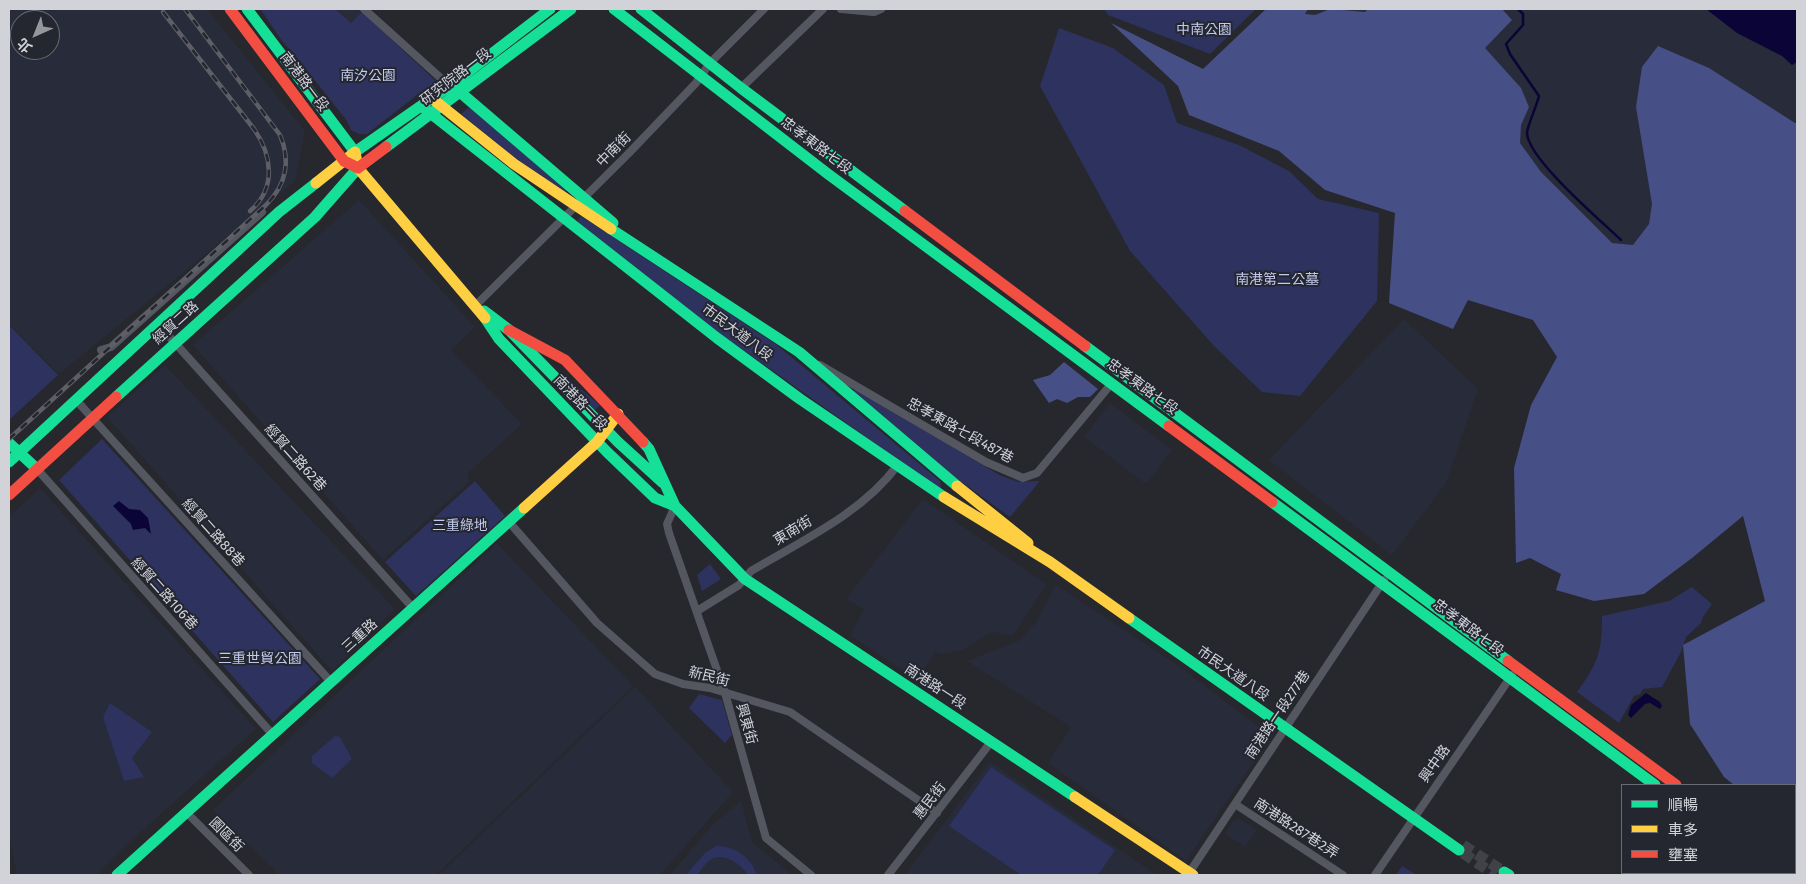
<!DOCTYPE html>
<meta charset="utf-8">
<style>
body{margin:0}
#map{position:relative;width:1806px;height:884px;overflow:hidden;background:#27282d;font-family:"Fira Sans","Noto Sans TC",sans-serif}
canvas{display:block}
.frame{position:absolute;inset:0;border:10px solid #d1d3d9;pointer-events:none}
.legend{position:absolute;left:1621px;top:784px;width:175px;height:90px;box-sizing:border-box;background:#242630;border:1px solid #696b74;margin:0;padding:6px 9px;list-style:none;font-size:15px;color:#d1d3d9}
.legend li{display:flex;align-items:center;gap:10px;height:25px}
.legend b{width:25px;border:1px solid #696b74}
.north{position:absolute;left:10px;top:10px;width:50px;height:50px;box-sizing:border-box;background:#242630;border:1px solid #696b74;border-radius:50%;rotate:224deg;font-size:14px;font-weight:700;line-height:20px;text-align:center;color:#d1d3d9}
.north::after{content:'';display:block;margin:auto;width:18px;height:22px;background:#96979d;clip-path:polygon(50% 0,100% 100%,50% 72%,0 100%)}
</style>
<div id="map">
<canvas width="1806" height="884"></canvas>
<div class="frame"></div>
<ul class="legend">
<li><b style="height:6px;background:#16e098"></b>順暢</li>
<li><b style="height:6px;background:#ffcf43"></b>車多</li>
<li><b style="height:6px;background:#f24e42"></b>壅塞</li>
</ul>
<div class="north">北</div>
</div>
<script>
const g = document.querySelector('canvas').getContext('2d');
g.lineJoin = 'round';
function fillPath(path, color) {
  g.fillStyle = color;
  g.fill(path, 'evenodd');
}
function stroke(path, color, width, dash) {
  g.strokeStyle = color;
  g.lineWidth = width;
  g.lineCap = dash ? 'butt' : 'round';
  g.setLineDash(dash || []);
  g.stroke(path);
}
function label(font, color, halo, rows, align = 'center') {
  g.font = font + ' "Fira Sans","Noto Sans TC",sans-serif';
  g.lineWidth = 4;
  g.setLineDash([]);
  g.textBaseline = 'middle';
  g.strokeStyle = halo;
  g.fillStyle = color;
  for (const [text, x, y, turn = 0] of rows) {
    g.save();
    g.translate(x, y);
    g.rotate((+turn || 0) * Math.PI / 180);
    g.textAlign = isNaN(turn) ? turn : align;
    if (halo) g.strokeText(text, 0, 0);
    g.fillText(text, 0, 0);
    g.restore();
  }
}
fillPath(new Path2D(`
 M9,9h198l98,122 -10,50 -236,193 -50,-50zM20,20h30v30h-30z
 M335,9h24l3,3 -11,11z
 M1308,9h489v374l-505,-351z
 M359,200l116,127 -24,23 71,74 -55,50 3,7 -87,79 -190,-215z
 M1404,319l74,70 -32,94 -54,72 -123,-95z
 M165,365l230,244 -63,62 -225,-254z
 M1110,403l62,47 -26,34 -62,-47z
 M40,488l216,241 -129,115 -31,31h-79l-8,-39v-319z
 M923,499l123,85 -33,52 -21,-4 -30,18 -20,4 -7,-2 -18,28 -67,-45 14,-25 -18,-11z
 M497,543l136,143 -197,189h-156l-67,-65z
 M1056,585l120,79 95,72 -85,125 -138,-98 23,-36 -104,-66 53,-21 16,-18z
 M635,687l98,105 -73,83h-221z
 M990,762l133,90 34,23h-252z
 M741,801l11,41 40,33h-122l41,-49z
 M1240,819l17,11 -12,17 -20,-13 9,-14z`), '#282b39');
fillPath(new Path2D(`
 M260,9h75l16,14 11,-11 76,71 -12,5 -59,46h-8l-8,-4 -4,-9 -57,-72c-5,-1 -24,-33 -30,-40z
 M1104,9h152l-46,45 -102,-39z
 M1059,28l54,20 51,37 13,38 62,22 50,26 29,28 61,14 -2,88 -77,95 -38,-4 -48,-46 -84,-95 -90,-165z
 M473,104l96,84 -5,5 -47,-33 -56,-46z
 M581,216l196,129 163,136 1,7 -2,1 -228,-162 -134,-106z
 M9,325l49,50 -49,45z
 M559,371l41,34 -5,5z
 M856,389l145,87 18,6 21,-1 -30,36 -68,-49 -90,-75z
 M102,439l218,240 -47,43 -214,-242z
 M475,481l30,35 -89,80 -31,-34z
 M710,564l11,15 -19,12 -5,-16z
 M1692,587l20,17 -9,13 -2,6 -15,14 -5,15 -19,35 -19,2 -3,5 -6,2 -15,27 -42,-31c21,-29 25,-40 25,-76l67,-15z
 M699,694l23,6 10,35 -7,8 -36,-35z
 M110,703l42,29 -20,26 12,19 -20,4 -21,-64z
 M335,736l5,1 12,22 -20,19 -20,-15v-7z
 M991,767l124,83 -17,25h-77l-72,-49z
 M716,846c19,0 34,10 41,29h-9c-7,-11 -25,-24 -38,-15 -5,4 -9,10 -13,15h-11l19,-22z
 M1402,866l15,9h-21z`), '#2d325e');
fillPath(new Path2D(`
 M1266,9h42l-3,5 10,1 15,-6 35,3 3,-3h134l10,11 -27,28 36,40 8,19 -8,18 -1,18 21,29 71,71 21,2 16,-21 3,-20 -16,-97 6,-40 16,-21 51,22 86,55 2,-1v720l-2,-2v-55h-61l-10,-8 -34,-53 -7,-79 82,-44 -22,-85 -51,42 -48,36 -50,7 -38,-11 5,-16 -31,-16 -14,5 -2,-95 17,-63 26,-48 -24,-37 -65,-20 -15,29 -64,-26 6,-90 -70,-23 -46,-39 -90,-36 -11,-29 -67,-63 92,46z
 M1064,362l34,27 -8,8h-12l-11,6 -10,-4 -8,4 -16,-23 17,-5z`), '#474f87');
fillPath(new Path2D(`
 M1706,9h91v53l-5,3 -10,-9 -45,-23z
 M119,501l10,8 11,1 8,8 3,16 -6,-6 -12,2 -2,-6 -18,-18z
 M1646,693l14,9 2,4 -2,3 -10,-6 -5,1 -14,14 -3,-3 3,-10z`), '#0b0436');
stroke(new Path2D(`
 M1518,9l5,5v11l-17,19 4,10 29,42c-2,9 -12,31 -12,37 1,26 73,87 94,107`), '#0b0436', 2.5);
stroke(new Path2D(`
 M1463,845l41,27
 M1463,853l32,22`), '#404247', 11, [11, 5.5]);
stroke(new Path2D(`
 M364,9l80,72 7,4
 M841,9l33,3 7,-3
 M741,88l82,-79
 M476,305l152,-151 68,-71 14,-20 54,-54
 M158,324l255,284
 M101,350l10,-3 151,-135
 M820,365l166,97 37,16 14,-5 75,-90
 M76,400l255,282
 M37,469l236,266
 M675,506l-8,18 2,9 56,160 41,145 45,37
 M509,522l88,101 58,51 28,10 27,4 80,24 147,101
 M697,611l42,-26 12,-14c50,-30 110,-57 146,-105
 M1235,804l108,71
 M186,812l63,63
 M1189,873l195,-293
 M888,875l103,-133
 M1375,875l137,-200`), '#555760', 8);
stroke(new Path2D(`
 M247,9l108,143 96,-67 99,-76
 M614,9l214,165 341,252
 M641,9l100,79 164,123
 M454,87l159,136
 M425,109l292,229 83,61 144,98
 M386,147l185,-138
 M611,229l188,123 158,134
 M484,311l25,19 109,112 45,41
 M485,318l14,21 108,113 48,46 20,8
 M1085,346l423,315
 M116,397l199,-180 43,-49
 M643,442l6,7 26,57 70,73 330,218
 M9,443l28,26
 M9,462l270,-250 37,-29
 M1272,502l383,283
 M1129,618l330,232
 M1504,872l5,3
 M1770,873l3,2
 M117,875l407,-367`), '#16e098', 11);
stroke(new Path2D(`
 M434,100l80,64 97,65
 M316,183l39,-31 3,16 127,150
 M957,486l71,57
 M944,497l106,65 79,56
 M524,508l73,-66 21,-28
 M1075,797l118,78
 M1794,873l3,2`), '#ffcf43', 11);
stroke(new Path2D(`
 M230,9l114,152 14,7 28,-21
 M905,211l180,135
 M509,330l56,30 78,82
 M1169,426l103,76
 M9,495l107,-98
 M1508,661l168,124`), '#f24e42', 11);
const rail = new Path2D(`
 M163,12l91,117c18,26 23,59 -4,82
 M9,439l257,-234c20,-20 25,-44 14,-70l-95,-126`);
stroke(rail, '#5e5f66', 4.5);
stroke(rail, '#242630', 2.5, [8]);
label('14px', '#c1c9ee', '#242630', [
 ["中南公園",1204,30],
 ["南汐公園",368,76],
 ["南港第二公墓",1277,280],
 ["三重綠地",460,526],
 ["三重世貿公園",260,659]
]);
label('14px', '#d1d3d9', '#242630', [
 ["研究院路一段",456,77,-37],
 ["南港路一段",304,82,53],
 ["忠孝東路七段",816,146,37],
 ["中南街",614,150,-45],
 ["經貿二路",176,323,-42],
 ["市民大道八段",737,333,37],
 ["忠孝東路七段",1142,387,36],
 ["南港路一段",580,403,46],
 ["忠孝東路七段487巷",960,431,29],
 ["經貿二路62巷",295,458,48],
 ["東南街",793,531,-31],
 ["經貿二路88巷",213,533,48],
 ["經貿二路106巷",164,594,48],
 ["忠孝東路七段",1468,628,37],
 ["三重路",360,636,-42],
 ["市民大道八段",1233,674,35],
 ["新民街",709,677,14],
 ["南港路一段",935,687,33],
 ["南港路一段277巷",1278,715,-56],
 ["興東街",746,724,74],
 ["興中路",1435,764,-55],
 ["惠民街",930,801,-52],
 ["南港路287巷2弄",1296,829,33],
 ["園區街",226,835,45]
]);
</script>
